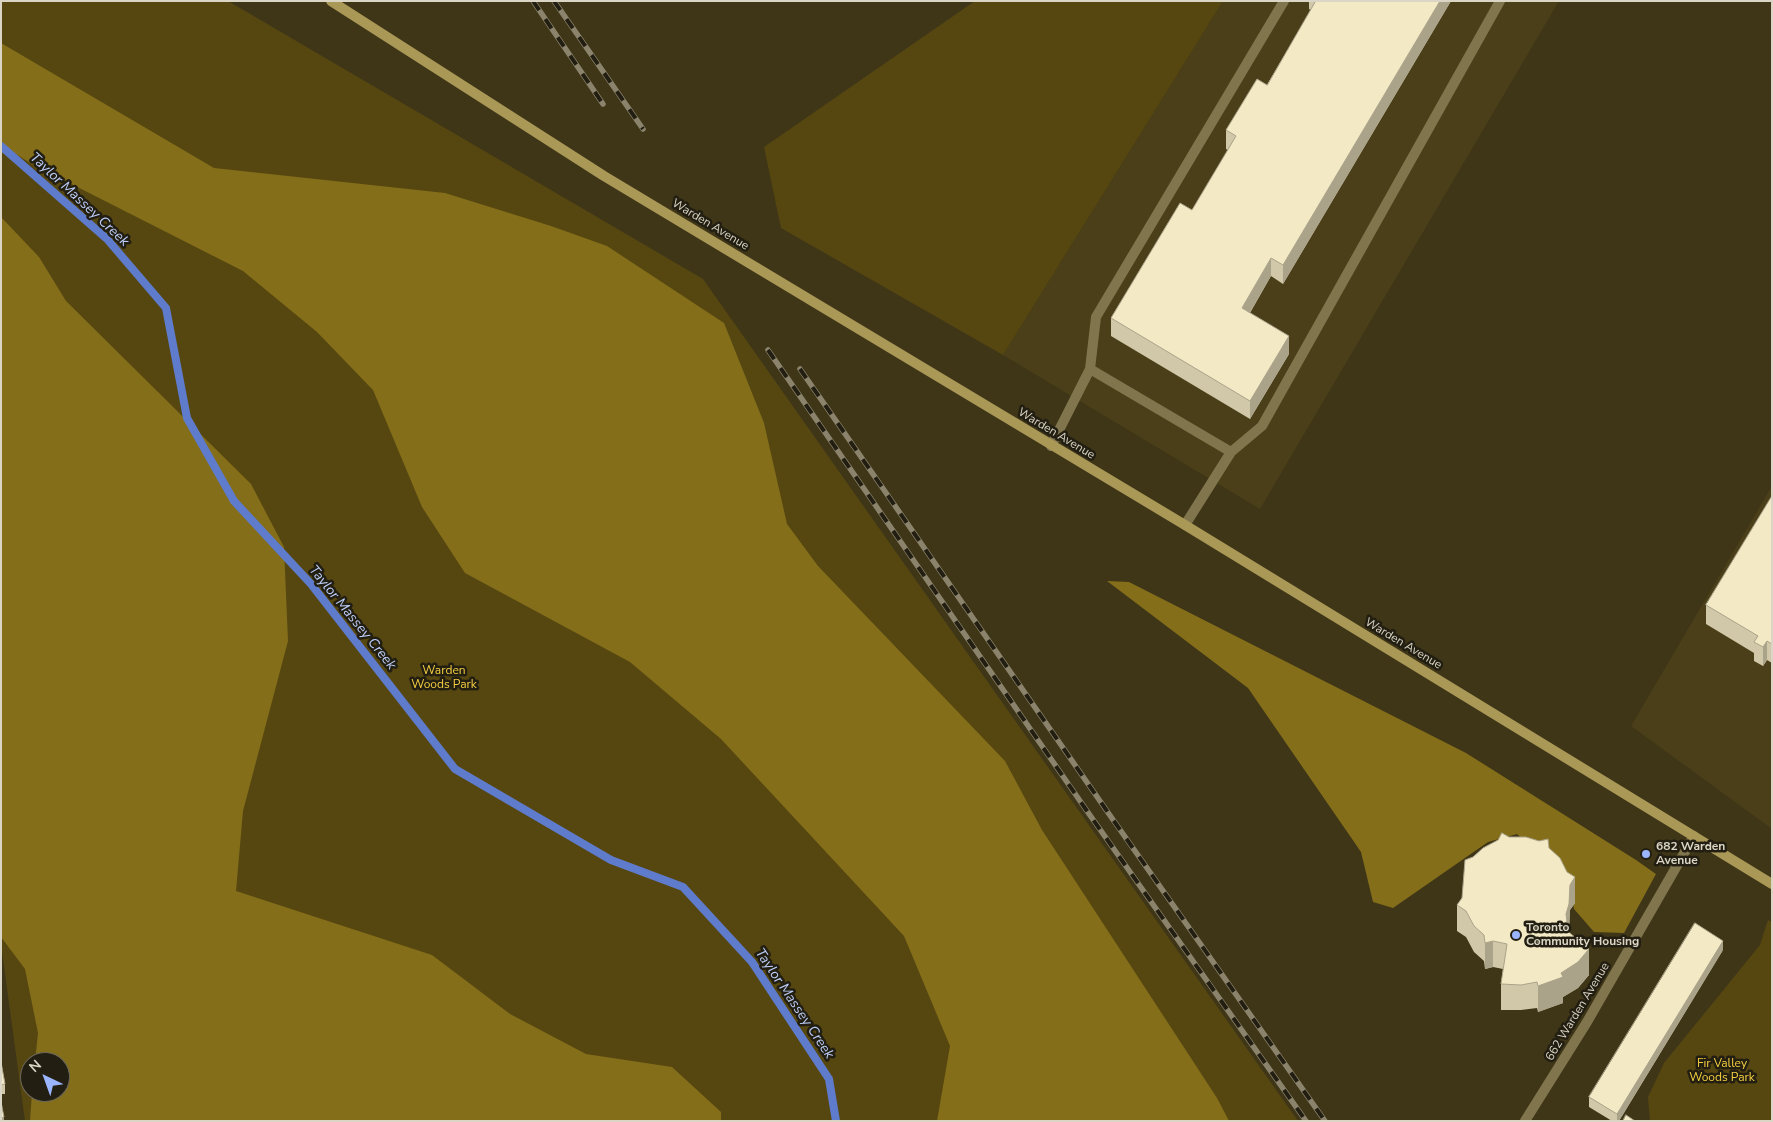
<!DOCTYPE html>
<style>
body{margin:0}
#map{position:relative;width:1773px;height:1122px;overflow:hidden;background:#3f3618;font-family:"Nunito Sans",sans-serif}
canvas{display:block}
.frame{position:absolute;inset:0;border:2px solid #dad5c4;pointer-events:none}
.north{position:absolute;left:20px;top:1052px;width:50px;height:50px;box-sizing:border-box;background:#221e11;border:1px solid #6c6759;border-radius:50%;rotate:318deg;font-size:14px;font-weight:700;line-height:20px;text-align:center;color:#dad5c4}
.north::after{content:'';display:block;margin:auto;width:18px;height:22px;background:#9ab5fd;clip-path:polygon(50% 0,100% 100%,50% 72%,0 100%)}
</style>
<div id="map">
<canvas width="1773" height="1122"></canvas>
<div class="frame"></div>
<div class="north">N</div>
</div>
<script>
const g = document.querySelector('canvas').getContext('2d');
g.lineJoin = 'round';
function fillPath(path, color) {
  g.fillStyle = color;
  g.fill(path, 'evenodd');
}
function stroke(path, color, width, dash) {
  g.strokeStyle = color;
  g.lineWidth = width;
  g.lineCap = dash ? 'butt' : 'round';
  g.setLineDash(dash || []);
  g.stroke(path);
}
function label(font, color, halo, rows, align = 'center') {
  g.font = font + ' "Nunito Sans",sans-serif';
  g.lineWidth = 5;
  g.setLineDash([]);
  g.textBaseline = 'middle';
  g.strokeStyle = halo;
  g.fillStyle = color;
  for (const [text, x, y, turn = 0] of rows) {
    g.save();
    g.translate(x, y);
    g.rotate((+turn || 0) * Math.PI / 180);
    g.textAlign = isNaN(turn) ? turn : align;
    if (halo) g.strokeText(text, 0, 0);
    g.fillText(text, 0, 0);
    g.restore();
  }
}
fillPath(new Path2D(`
 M1223,1h336l-299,508 -257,-154z
 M1772,486v343l-141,-103z`), '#4a3f18');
fillPath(new Path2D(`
 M1,1h227l475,278 595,842h-1273l-24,-177zM30,1062h30v30h-30z
 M975,1h248l-220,354 -222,-127 -17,-81z
 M1768,920l4,2v199h-122l-2,-24 16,-34 96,-118z`), '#564711');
fillPath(new Path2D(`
 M1,43l213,125 231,25 106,33 56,20 117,77 40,100 23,101 31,42 187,195 37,69 175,268 12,23h-292l13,-75 -46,-110 -183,-197 -91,-77 -165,-89 -43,-66 -49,-117 -56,-58 -74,-61 -211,-107 -31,-19z
 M1,217l38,40 27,44 185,183 33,63 4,94 -45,170 -7,80 196,64 78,59 76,40 86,13 49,45v9h-691l2,-29h28v-30h-25l3,-29 -13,-64 -24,-32z
 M1107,581l22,1 337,171 170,107 20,14 -32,59 -30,-1 -20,-23 -4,-23 -53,-52 -29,8 -95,66 -20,-6 -12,-50 -113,-164z`), '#846e19');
stroke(new Path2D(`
 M1,146l106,93 59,69 21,110 47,83 77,83 144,185 156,91 72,27 69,75 77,117 7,42`), '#5f7bcc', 8);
stroke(new Path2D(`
 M1090,369l141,83
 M1051,446l39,-77 6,-52 188,-316
 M1185,525l46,-73 31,-26 238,-425
 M1525,1121l62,-99 107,-186`), '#81754e', 10);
stroke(new Path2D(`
 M331,1l273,175 581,349 587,359`), '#aa9857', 10);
const rail = new Path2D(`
 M533,1l70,103
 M554,1l89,128
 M768,350l319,461 219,310
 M800,369l309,445 216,307`);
stroke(rail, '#8b836c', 5.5);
stroke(rail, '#221e11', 4, [11]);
fillPath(new Path2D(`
 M1309,1h142l-168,283 -12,-8 -21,37 39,41 -39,65 -139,-83v-18l81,-108 36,-60 -2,-1v-19l41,-45 44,-75 -2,-1z
 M1772,496v167l-5,-3 -4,6 -9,-5v-8l-48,-29v-19z
 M1509,837l30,4 10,7 26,55 -5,7 -1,20 -1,2 21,43 -11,13 -15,9v6l-25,9 -1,-4 -16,2h-20v-26l2,-15 -10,-2 -8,2 -1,-8 -10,-9 -8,-15 -9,-6v-26l5,-7 11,-41z
 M1723,950l-104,171h-7l-23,-14v-10z
 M1,1029l1,5v10h-1z
 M1,1062l4,22v10h-4z`), '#d1c8a9');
fillPath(new Path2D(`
 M1440,1h11l-168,283v-19z
 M1271,258v18l-29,50v-18z
 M1289,336v18l-39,65v-18z
 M1767,641v19l-4,6v-19z
 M1575,877v26l-5,7 -1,20 -2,5 -8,-11 7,-10 4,-29z
 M1493,941v26l-8,2v-26z
 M1723,941v9l-104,171h-2v-7z
 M1589,949v26l-11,13 -15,9v6l-25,9v-26l23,-13z
 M4,1117v4h-3v-3z`), '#aaa38a');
const building = new Path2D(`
 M1316,1h124l-157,264 -12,-7 -29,50 47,28 -39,65 -139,-83 69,-115 12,7 44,-74 -10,-6 31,-51 10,6z
 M1772,496v148l-5,-3 -4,6 -9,-5 4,-6 -52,-31z
 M1502,833l7,4h17l13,4 9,-2 1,9 11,10 7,14 8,5 -5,8 -1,19 -3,10 1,8 -8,2 30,25 -11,13 -17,11 2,4 -25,9 -1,-4 -16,3 -20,-1 6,-40 -14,-3 -8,2 -1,-8 -10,-9 -8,-15 -9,-6 5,-7 3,-38 8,-3 10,-9 15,-8z
 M1695,923l28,18 -106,173 -28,-17z
 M1,1062l4,22 -4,1z
 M1,1102l3,15 -3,1z
 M1626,1115l9,6h-12z`);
fillPath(building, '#f3e9c5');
stroke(building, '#aaa38a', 1);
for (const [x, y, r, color] of [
 [1646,854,5,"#9ab5fd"],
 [1516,935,5,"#9ab5fd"]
]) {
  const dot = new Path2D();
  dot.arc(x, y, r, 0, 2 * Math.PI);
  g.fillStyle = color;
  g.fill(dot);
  stroke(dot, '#221e11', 2);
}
label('12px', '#dad5c4', '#221e11', [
 ["Warden Avenue",710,225,31],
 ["Warden Avenue",1056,434,31],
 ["Warden Avenue",1403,644,31],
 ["662 Warden Avenue",1578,1012,-59]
]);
label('12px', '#f5cf40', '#221e11', [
 ["Warden",444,671],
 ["Woods Park",444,685],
 ["Fir Valley",1722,1064],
 ["Woods Park",1722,1078]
]);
label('bold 12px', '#dad5c4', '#221e11', [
 ["682 Warden",1656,847],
 ["Avenue",1656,861],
 ["Toronto",1526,928],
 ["Community Housing",1526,942]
], 'left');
label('italic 14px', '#bdcef9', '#221e11', [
 ["Taylor Massey Creek",79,200,43],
 ["Taylor Massey Creek",352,618,51],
 ["Taylor Massey Creek",794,1004,56]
]);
</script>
